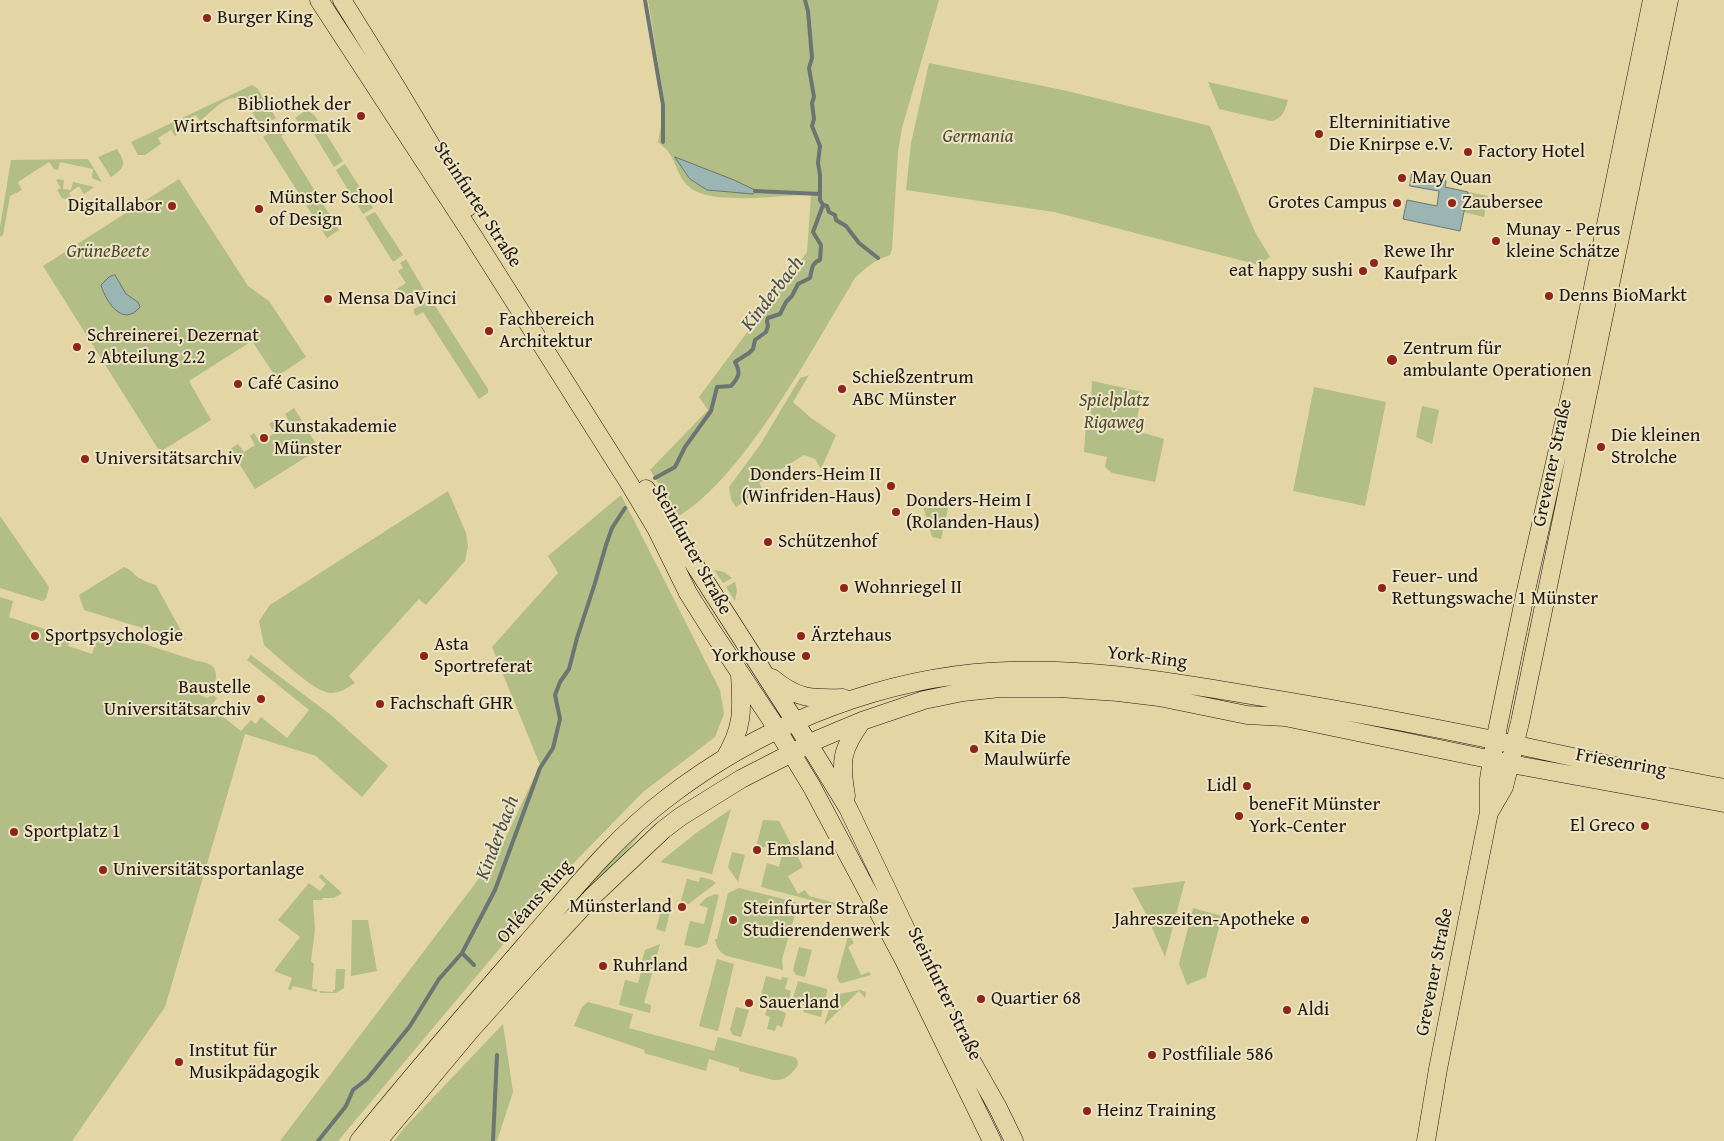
<!DOCTYPE html>
<meta charset="utf-8">
<style>
body{margin:0}
canvas{display:block;background:#e3d5a4}
</style>
<canvas width="1724" height="1141"></canvas>
<script>
const g = document.querySelector('canvas').getContext('2d');
g.lineJoin = 'round';
function fillPath(path, color) {
  g.fillStyle = color;
  g.fill(path, 'evenodd');
}
function stroke(path, color, width, dash) {
  g.strokeStyle = color;
  g.lineWidth = width;
  g.lineCap = dash ? 'butt' : 'round';
  g.setLineDash(dash || []);
  g.stroke(path);
}
function label(font, color, halo, rows, align = 'center') {
  g.font = font + ' "Gentium Book Plus",serif';
  g.lineWidth = 4;
  g.setLineDash([]);
  g.textBaseline = 'middle';
  g.strokeStyle = halo;
  g.fillStyle = color;
  for (const [text, x, y, turn = 0] of rows) {
    g.save();
    g.translate(x, y);
    g.rotate((+turn || 0) * Math.PI / 180);
    g.textAlign = isNaN(turn) ? turn : align;
    if (halo) g.strokeText(text, 0, 0);
    g.fillText(text, 0, 0);
    g.restore();
  }
}
fillPath(new Path2D(`
 M648,0h291l-37,128 -4,24 -6,97 -2,6c-15,5 -24,12 -35,23 -34,57 -66,115 -106,168 -20,26 -42,52 -70,70l-29,-46 58,-60 -9,-13 108,-145 4,-57c-30,-1 -104,13 -125,-11 -8,-8 -10,-22 -17,-31 -2,-4 -7,-7 -11,-11l7,-36zM676,158l22,9 -8,12z
 M929,63l134,27 147,36 45,106 15,25 -6,4 -1,5 -209,-54 -148,-22 5,-47z
 M1208,82l80,18c-3,10 -5,19 -17,21l-52,-12z
 M252,85l5,3 19,30 -12,6c-7,-2 -9,-7 -13,-14 -16,-27 -35,-2 -51,11l-4,-6 -15,8 4,6 -10,7 -4,-6 -13,8 3,6 -16,11h-7l-7,-13z
 M305,111h4l6,5 28,45 -9,6 -28,-46 -6,3 -5,-6z
 M284,123l5,8 -8,5 58,94 -12,8 -64,-101z
 M117,149c9,15 9,18 -6,28l-13,-20z
 M88,159l14,23 -10,-4 1,-9 -33,-7 -2,8 -4,-1 -5,-7 -31,20 4,8 -12,6 -7,39 -3,2v-10l11,-67z
 M345,164l28,44 -10,6 -27,-44z
 M58,179l6,1 -1,9 8,1 2,-8 21,5 -10,7 -5,-8 -10,7 4,8 -11,-3 -5,-8 4,-2 -5,-8z
 M179,179l69,107 21,15 37,56 -30,20 -24,-36 -63,40 22,39 -51,32 -117,-186z
 M1468,192l20,4 -4,21 -20,-5z
 M375,212l28,43 -10,7 -28,-45z
 M406,259l18,31 -3,5 -12,7 -5,-1 -7,-12 9,-6 -8,-12 5,-3 -3,-5z
 M427,302l7,2 54,85v4l-9,6 -56,-87 -7,4 -2,-3v-4z
 M809,375l-16,27 18,16 25,17 -15,34 -6,-10 -11,-4 -45,28 7,12 -9,5 -4,-5 -17,12 -5,-8 -2,-12 31,-42 40,-67z
 M1092,381l51,11 -9,38 30,9 -9,43 -43,-9 -7,-6 2,-10 -23,-5 2,-27 4,-1z
 M1314,387l72,15 -21,104 -72,-15z
 M1422,406l17,4 -7,34 -16,-7z
 M294,408l25,41 -64,40 -25,-40 8,-5 6,8 11,-7 -5,-9 4,-3 6,9 15,-9 -6,-9 4,-3 6,9 11,-7 -5,-9z
 M448,491l18,42 2,13 -3,15 -39,44 -7,-6 -70,77 6,7c-8,5 -15,10 -25,10 -16,-1 -53,-37 -66,-48l-5,-24 11,-16z
 M621,495l99,195 4,24 -9,23 -72,55 -84,86 -221,263h-58l219,-289 41,-87 -48,-118 66,-74 -10,-17z
 M920,496h6l15,10 7,2 -7,31 -9,-2z
 M0,516l49,71 -3,12 -4,2 -42,-13z
 M124,567c7,2 9,7 15,11 5,3 11,5 17,7l30,55 -11,-2 -91,-28 -5,-15z
 M714,570l10,2 8,6 -9,5z
 M735,582l2,8 -2,11 -9,-14z
 M0,597l13,4 -4,16 62,21 -3,8 24,8 7,-22 5,-1 93,30c18,2 22,9 17,26l-7,4h-4l-3,-5 -5,3 5,6 7,3 6,-3 4,3 -8,11 10,8 2,-2 20,16 10,-11 5,4 5,-7 26,21 22,-28 -62,-50 4,-5 80,60 57,51 -26,31 -46,-41 -71,-22 -80,273 -93,134h-72z
 M731,809l-19,65 -52,-12 36,-29z
 M763,820l16,1 24,46 -15,9 10,18 7,-4 4,6 26,7 2,4 -76,-20 6,-24 12,4 4,-16 -17,-5 -5,3 -5,-2z
 M645,828l-29,36 -234,258 240,-276z
 M732,852l13,3 -7,27 -10,-15z
 M321,874l21,19 -8,5h-11l-1,2h-9l2,30 -4,31 3,3 -2,23 1,2h4v3l-24,-6 -2,4 -3,-1 4,-11 -18,-7 26,-34 -22,-17 31,-37 11,8 6,-7 -7,-7z
 M700,877l12,3 4,3 -30,23 -6,-2 7,-25 12,3z
 M1185,881l-20,76 -21,-47 -12,-22z
 M739,888l53,13c5,2 10,3 11,9l-6,-2 -15,51 1,11 -56,-14c-8,-4 -11,-9 -12,-17h2l11,-46z
 M715,894l4,1 -12,49 -9,4 -14,-3 6,-24 14,3 4,-16 -9,-3 7,-7z
 M1193,908l29,8 -16,61 -19,8 -8,-21z
 M661,910l9,2 -5,20 -9,-3z
 M352,920h16l9,51 -26,5z
 M848,936h2l4,7 -6,4 13,28 8,-3 2,3 -29,8 -3,-1 -2,-5z
 M660,944l-16,59 7,2 -1,8 -31,-8 6,-25 13,3 4,-15 -2,-1 5,-17z
 M799,947l13,3 -7,27 -9,-2 -3,-5z
 M717,959l17,5 -16,67 -19,-5z
 M336,969h9l-1,19 -8,5h-16v-2l13,1v-2h2z
 M766,976l15,4 1,-3 6,1 -3,11 6,2 -3,13 -8,-2 -2,8 8,3 -4,14 -5,-2 -2,6 -8,-2 3,-12 -5,-2 2,-6 -9,-3z
 M798,981l29,8v3l-6,25 -18,-5 2,-6 -13,-4z
 M860,990l6,2 -1,6 -6,-7 -35,34 8,-26 7,-5z
 M588,1002l45,12 -4,14 85,23 4,-14 76,20 3,2 1,6c-6,9 -13,16 -25,15l-34,-9v-3l-30,-9 -3,12 -62,-18 1,-3 -71,-24 8,-19z
 M736,1007l13,3 -8,27 -8,-2 -3,-5z
 M503,1024l10,68 -16,49h-103l12,-15z`), '#b3bd86');
const water = new Path2D(`
 M675,157l59,23 21,10v2l-2,2 -46,-4 -17,-11z
 M1412,174l34,7 -1,6 23,5 -8,39 -57,-12 4,-19 30,6 2,-15 -29,-5z
 M115,275l11,19 12,8 2,5c-17,21 -34,-5 -39,-22l8,-8z`);
fillPath(water, '#9bb5b3');
stroke(water, '#6b7672', 1);
stroke(new Path2D(`
 M645,0l18,105v37
 M755,191l65,3
 M823,205l4,1 2,6 6,3 1,5 10,6 13,17 19,15
 M655,478l20,-11 10,-20 26,-36 6,-24 14,-1c8,-9 10,-13 4,-24l14,-9 4,-4 2,-9 11,-8 2,-6 -1,-5 1,-3 12,-4 6,-12 6,-6 6,-12 12,-6c2,-8 1,-15 10,-18l1,-15 -8,-13 10,-27 -3,-5v-25l-2,-12 2,-17 -8,-20 2,-7 -2,-16 2,-6 -5,-29 3,-10 -4,-47 -3,-11
 M462,953l12,12
 M318,1141l28,-35 7,-16 14,-11 43,-53 29,-47 23,-26 33,-63 45,-122 13,-20 7,-29 -5,-24 5,-13 9,-13 8,-31 18,-55 11,-38 6,-17 13,-20
 M493,1141l4,-86`), '#6b7672', 4);
const major = new Path2D(`
 M319,0l154,236 156,247 28,47 31,63 22,35 62,93 40,66 93,175 87,179
 M342,0l53,85 73,122
 M646,489l143,223 59,96 105,220 45,80 16,33
 M772,678c25,21 39,21 71,20
 M725,758c19,-32 17,-49 15,-84
 M846,796c-6,-35 -5,-46 16,-75
 M1490,811l14,-24 16,-65 149,-722
 M359,1141c54,-67 111,-132 167,-197 45,-51 87,-105 141,-146 88,-68 198,-114 308,-125 94,-9 188,7 281,23 74,12 149,26 223,41 82,17 163,36 245,51
 M378,1141l92,-110 59,-66 63,-68 71,-67 17,-13 61,-38 78,-40 43,-18 62,-21 39,-8 37,-4h59l59,4 41,5 88,18 38,2 237,49 202,37
 M1426,1141l12,-72 51,-257v-33l6,-38 30,-146 53,-234 74,-361`);
stroke(major, '#221811', 19);
stroke(major, '#e3d5a4', 18);
for (const [x, y, r, color] of [
 [207,18,5,"#8f2418"],
 [361,116,5,"#8f2418"],
 [1319,134,5,"#8f2418"],
 [1468,152,5,"#8f2418"],
 [1402,178,5,"#8f2418"],
 [1397,203,5,"#8f2418"],
 [1452,203,5,"#8f2418"],
 [172,206,5,"#8f2418"],
 [259,209,5,"#8f2418"],
 [1496,241,5,"#8f2418"],
 [1374,263,5,"#8f2418"],
 [1363,271,5,"#8f2418"],
 [1549,296,5,"#8f2418"],
 [328,299,5,"#8f2418"],
 [489,331,5,"#8f2418"],
 [77,347,5,"#8f2418"],
 [1392,360,6,"#8f2418"],
 [238,384,5,"#8f2418"],
 [842,389,5,"#8f2418"],
 [264,438,5,"#8f2418"],
 [1601,447,5,"#8f2418"],
 [85,459,5,"#8f2418"],
 [891,486,5,"#8f2418"],
 [896,512,5,"#8f2418"],
 [768,542,5,"#8f2418"],
 [844,588,5,"#8f2418"],
 [1382,588,5,"#8f2418"],
 [35,636,5,"#8f2418"],
 [801,636,5,"#8f2418"],
 [424,656,5,"#8f2418"],
 [806,656,5,"#8f2418"],
 [261,699,5,"#8f2418"],
 [380,704,5,"#8f2418"],
 [974,749,5,"#8f2418"],
 [1247,786,5,"#8f2418"],
 [1239,816,5,"#8f2418"],
 [1645,826,5,"#8f2418"],
 [14,832,5,"#8f2418"],
 [757,850,5,"#8f2418"],
 [103,870,5,"#8f2418"],
 [682,907,5,"#8f2418"],
 [733,920,5,"#8f2418"],
 [1305,920,5,"#8f2418"],
 [603,966,5,"#8f2418"],
 [981,999,5,"#8f2418"],
 [749,1003,5,"#8f2418"],
 [1287,1010,5,"#8f2418"],
 [1152,1055,5,"#8f2418"],
 [179,1062,5,"#8f2418"],
 [1087,1111,5,"#8f2418"]
]) {
  const dot = new Path2D();
  dot.arc(x, y, r, 0, 2 * Math.PI);
  g.fillStyle = color;
  g.fill(dot);
  stroke(dot, '#ede4c4', 2);
}
label('19px', '#221811', '#ede4c4', [
 ["Burger King",217,18],
 ["Bibliothek der",351,105,"right"],
 ["Wirtschaftsinformatik",351,127,"right"],
 ["Elterninitiative",1329,123],
 ["Die Knirpse e.V.",1329,145],
 ["Factory Hotel",1478,152],
 ["May Quan",1412,178],
 ["Münster School",269,198],
 ["of Design",269,220],
 ["Grotes Campus",1387,203,"right"],
 ["Zaubersee",1462,203],
 ["Digitallabor",162,206,"right"],
 ["Munay - Perus",1506,230],
 ["kleine Schätze",1506,252],
 ["Rewe Ihr",1384,252],
 ["Kaufpark",1384,274],
 ["eat happy sushi",1353,271,"right"],
 ["Denns BioMarkt",1559,296],
 ["Mensa DaVinci",338,299],
 ["Fachbereich",499,320],
 ["Architektur",499,342],
 ["Schreinerei, Dezernat",87,336],
 ["2 Abteilung 2.2",87,358],
 ["Zentrum für",1403,349],
 ["ambulante Operationen",1403,371],
 ["Schießzentrum",852,378],
 ["ABC Münster",852,400],
 ["Café Casino",248,384],
 ["Kunstakademie",274,427],
 ["Münster",274,449],
 ["Die kleinen",1611,436],
 ["Strolche",1611,458],
 ["Universitätsarchiv",95,459],
 ["Donders-Heim II",881,475,"right"],
 ["(Winfriden-Haus)",881,497,"right"],
 ["Donders-Heim I",906,501],
 ["(Rolanden-Haus)",906,523],
 ["Schützenhof",778,542],
 ["Feuer- und",1392,577],
 ["Rettungswache 1 Münster",1392,599],
 ["Wohnriegel II",854,588],
 ["Sportpsychologie",45,636],
 ["Ärztehaus",811,636],
 ["Asta",434,645],
 ["Sportreferat",434,667],
 ["Yorkhouse",796,656,"right"],
 ["Baustelle",251,688,"right"],
 ["Universitätsarchiv",251,710,"right"],
 ["Fachschaft GHR",390,704],
 ["Kita Die",984,738],
 ["Maulwürfe",984,760],
 ["Lidl",1237,786,"right"],
 ["beneFit Münster",1249,805],
 ["York-Center",1249,827],
 ["El Greco",1635,826,"right"],
 ["Sportplatz 1",24,832],
 ["Emsland",767,850],
 ["Universitätssportanlage",113,870],
 ["Münsterland",672,907,"right"],
 ["Steinfurter Straße",743,909],
 ["Studierendenwerk",743,931],
 ["Jahreszeiten-Apotheke",1295,920,"right"],
 ["Ruhrland",613,966],
 ["Quartier 68",991,999],
 ["Sauerland",759,1003],
 ["Aldi",1297,1010],
 ["Institut für",189,1051],
 ["Musikpädagogik",189,1073],
 ["Postfiliale 586",1162,1055],
 ["Heinz Training",1097,1111]
], 'left');
label('italic 19px', '#4e4a34', '#ede4c4', [
 ["Germania",978,137],
 ["GrüneBeete",108,252],
 ["Spielplatz",1114,401],
 ["Rigaweg",1114,423]
]);
label('19px', '#221811', '#ede4c4', [
 ["Steinfurter Straße",477,205,57],
 ["Grevener Straße",1553,463,-78],
 ["Steinfurter Straße",691,550,61],
 ["York-Ring",1147,658,7],
 ["Friesenring",1621,763,10],
 ["Orléans-Ring",535,902,-49],
 ["Grevener Straße",1435,972,-79],
 ["Steinfurter Straße",944,994,64]
]);
label('italic 20px', '#4c4f4a', '#ede4c4', [
 ["Kinderbach",773,294,-52],
 ["Kinderbach",498,838,-69]
]);
</script>
